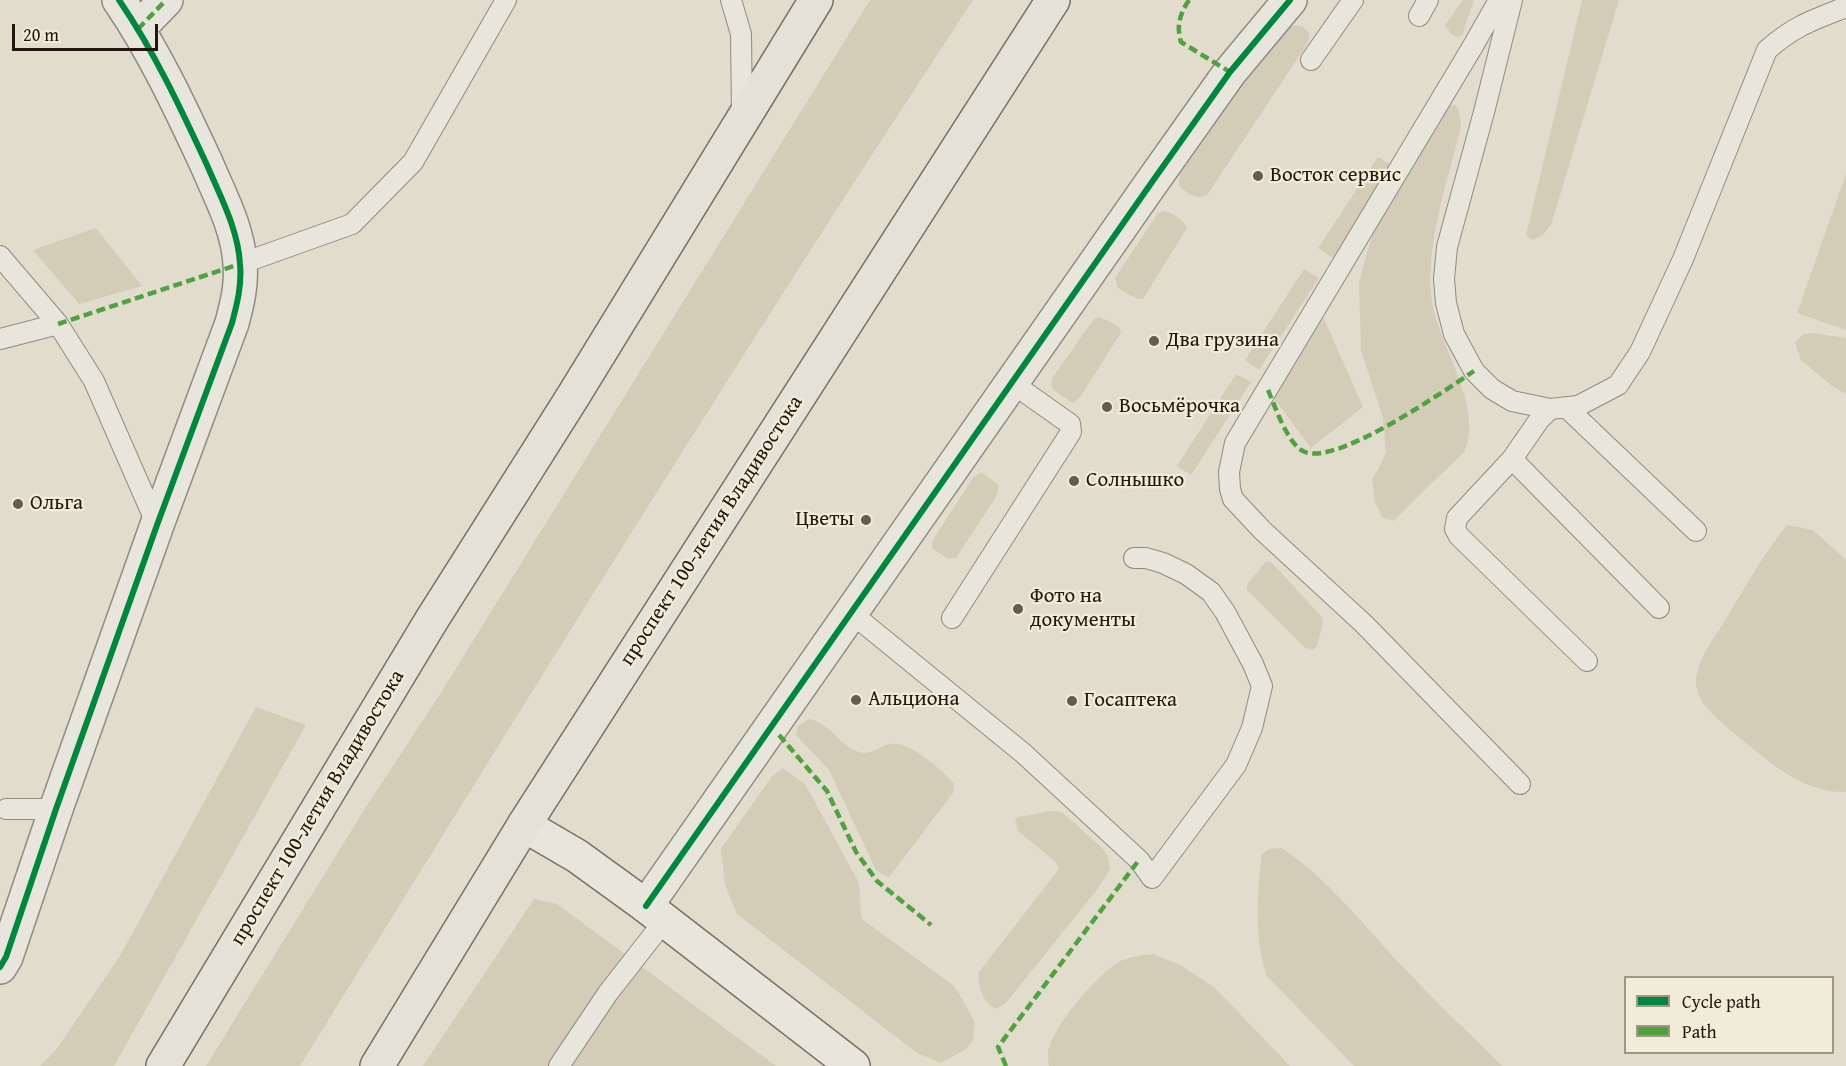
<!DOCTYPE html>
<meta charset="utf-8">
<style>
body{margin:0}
#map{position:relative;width:1846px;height:1066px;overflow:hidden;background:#e1dccc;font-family:"Gentium Book Plus",serif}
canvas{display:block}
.legend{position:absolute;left:1624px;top:976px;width:210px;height:78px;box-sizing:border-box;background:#f1ecd8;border:2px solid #9f9688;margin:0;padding:8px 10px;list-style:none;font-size:18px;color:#231611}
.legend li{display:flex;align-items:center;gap:12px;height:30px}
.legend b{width:30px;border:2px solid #9f9688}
.scale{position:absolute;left:12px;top:24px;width:146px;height:27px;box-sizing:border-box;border:3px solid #231611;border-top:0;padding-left:8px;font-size:18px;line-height:21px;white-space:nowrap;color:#231611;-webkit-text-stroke:4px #f1ecd8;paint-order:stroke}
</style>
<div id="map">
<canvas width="1846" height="1066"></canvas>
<ul class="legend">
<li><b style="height:8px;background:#00873e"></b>Cycle path</li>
<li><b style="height:8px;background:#50a13f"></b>Path</li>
</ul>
<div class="scale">20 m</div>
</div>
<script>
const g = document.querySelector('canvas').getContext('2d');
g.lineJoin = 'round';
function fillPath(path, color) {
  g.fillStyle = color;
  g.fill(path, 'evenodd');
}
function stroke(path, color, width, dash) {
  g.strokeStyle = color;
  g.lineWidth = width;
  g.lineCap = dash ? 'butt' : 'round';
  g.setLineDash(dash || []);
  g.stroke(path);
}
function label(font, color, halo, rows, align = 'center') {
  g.font = font + ' "Gentium Book Plus",serif';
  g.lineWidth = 4.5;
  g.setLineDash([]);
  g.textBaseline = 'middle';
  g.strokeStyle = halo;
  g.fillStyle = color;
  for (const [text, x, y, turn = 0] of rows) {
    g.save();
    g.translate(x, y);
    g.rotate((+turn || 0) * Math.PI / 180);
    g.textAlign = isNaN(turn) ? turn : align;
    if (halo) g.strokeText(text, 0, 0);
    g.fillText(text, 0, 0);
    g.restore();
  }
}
fillPath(new Path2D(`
 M870,0h103c-231,351 -452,709 -673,1066h-94l160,-259 71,-108z
 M1463,0h11l-12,35 -5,2 -6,-3 -6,-9z
 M1582,0h37l-68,225 -9,11 -10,4 -6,-5z
 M1296,25l7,2 6,6v6l-4,8 -98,148c-12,5 -20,-1 -28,-10l1,-11 98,-138 8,-9z
 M1447,104l9,1 3,6 2,15c-13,55 -37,120 -29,176 8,47 51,102 33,149l-72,70 -11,-4 -7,-15 -3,-23 8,-13 6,-14 -3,-34 -22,-68 -2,-68 19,-68z
 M1378,157l15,9 -60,92 -15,-10z
 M1846,174v156l-49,-17z
 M1163,211c9,1 21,9 24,17l-44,71h-6l-19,-11 -3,-10 43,-65z
 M96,228l46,58 -63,18 -46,-54z
 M1304,269l15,9 -60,92 -14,-10z
 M1321,312l42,95 -52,41 -41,-55z
 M1100,317l19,10 2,6 -41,64 -7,6 -20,-13 -2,-6 2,-7 38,-54 4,-5z
 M1812,333l34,5v56l-14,-8 -31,-26 -6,-17 8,-9z
 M1236,374l15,8 -60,93 -14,-9z
 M981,472l18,13 -3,12 -40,61 -8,1 -16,-11v-7l41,-63z
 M1787,525l26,5 33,30v232c-32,2 -67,-21 -90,-41 -14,-12 -50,-38 -56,-54 -2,-4 -5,-13 -4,-18 2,-20 18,-41 28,-57 20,-33 39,-67 63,-97z
 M1266,561l6,2 50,54 1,6 -6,23 -5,4 -7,-2 -58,-58v-5z
 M256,707l50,18 -192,341h-74l16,-16 64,-94z
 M809,719c21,4 32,28 50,33 14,4 19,-6 31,-8 20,-3 49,24 63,38l1,5 -1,6 -63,83 -3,1 -11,-7 -47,-100 -33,-35 2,-9z
 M783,768l22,16 53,97c3,13 1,25 4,38l92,67 11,18 10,19 -2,17 -7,9 -25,14 -24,-10 -180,-139 -12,-29 -4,-36 51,-73z
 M1051,811l11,1 41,37 5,8 2,12 -11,18 -94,117 -10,5c-12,-7 -18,-23 -16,-37l80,-103 -2,-6 -39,-32 -3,-10 3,-4z
 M1282,848c46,31 79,74 117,115 33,35 69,69 103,103h-148l-87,-90c-13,-34 -10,-87 -5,-122l7,-5z
 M534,899l23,5 219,162h-353z
 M1153,954l27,11 34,22 76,79h-241c-1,-4 -1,-10 -1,-14 4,-25 54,-85 77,-93 9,-3 19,-4 28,-5z`), '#d3ccb7');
const lane = new Path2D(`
 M731,0l10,34 1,82
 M1499,0l-26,46 -238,397 -6,29 1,17 3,10 30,32 101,93 156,160
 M1512,0l-28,112 -37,135 -3,32 2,24 8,31 20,37 18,18 20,12 38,8 28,-3 40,-21 22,-33 43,-93 84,-209c27,-24 46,-30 79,-43
 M1419,16l9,-16
 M1311,60l42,-60
 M0,256l58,68 36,57 63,144
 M240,264l112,-40 61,-62 93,-162
 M0,339l58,-15
 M1567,408l129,123
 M1550,409l-11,11 -27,39 147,149
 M1512,459l-55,59 -2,11 4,7 128,125
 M850,612l173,141 116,107 13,18 84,-113 16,-37 10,-42 -9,-22 -28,-52 -14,-20 -25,-18 -23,-11 -17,-5h-12
 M952,618l119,-186 -1,-8 -58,-41
 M6,809h50
 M559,1066l49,-73 57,-73`);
const street = new Path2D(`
 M138,29l28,-29
 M646,906l506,-724 78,-110 60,-72
 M0,967l6,-10 50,-148 101,-284 75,-202c5,-19 10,-38 8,-59 -2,-35 -19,-66 -33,-99 -26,-56 -53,-114 -88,-165`);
const secondary = new Path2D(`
 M524,825l53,31 69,50 207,160`);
const highway = new Path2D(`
 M163,1066l268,-445 141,-223 244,-398
 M377,1066l147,-241 529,-825`);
stroke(lane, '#908b82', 22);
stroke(street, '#908b82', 36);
stroke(secondary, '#757168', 36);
stroke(highway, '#757168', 36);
stroke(lane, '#e8e5dd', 20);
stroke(street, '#e8e5dd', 33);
stroke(secondary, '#e8e5dd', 33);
stroke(highway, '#e4e1d8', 33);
stroke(new Path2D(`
 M1189,0c-9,14 -13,25 -8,42l49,30
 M138,29l28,-29
 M58,324l182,-60
 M1268,390c7,16 20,56 37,62 33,13 139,-61 169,-81
 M779,735l48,56 29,61 21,29 54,44
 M1006,1066l-8,-19 141,-187`), '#50a13f', 4.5, [9, 4.5]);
stroke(new Path2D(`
 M646,906l506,-724 78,-110 60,-72
 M0,967l6,-10 50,-148 101,-284 75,-202c5,-19 10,-38 8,-59 -2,-35 -19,-66 -33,-99 -26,-56 -53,-114 -88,-165`), '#00873e', 6);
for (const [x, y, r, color] of [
 [1258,176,6,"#665b52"],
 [1154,341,6,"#665b52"],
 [1107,407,6,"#665b52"],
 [1074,481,6,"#665b52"],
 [18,504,6,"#665b52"],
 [866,520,6,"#665b52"],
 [1018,609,6,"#665b52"],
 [856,700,6,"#665b52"],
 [1072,701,6,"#665b52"]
]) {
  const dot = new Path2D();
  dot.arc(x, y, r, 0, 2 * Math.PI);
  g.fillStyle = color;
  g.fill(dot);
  stroke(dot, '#f1ecd8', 2);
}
label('21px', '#231611', '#f1ecd8', [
 ["Восток сервис",1270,176],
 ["Два грузина",1166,341],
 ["Восьмёрочка",1119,407],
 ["Солнышко",1086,481],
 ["Ольга",30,504],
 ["Цветы",854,520,"right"],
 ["Фото на",1030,597],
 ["документы",1030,621],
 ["Альциона",868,700],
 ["Госаптека",1084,701]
], 'left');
label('21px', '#231611', '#f1ecd8', [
 ["проспект 100-летия Владивостока",712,531,-57],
 ["проспект 100-летия Владивостока",318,808,-59]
]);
</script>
